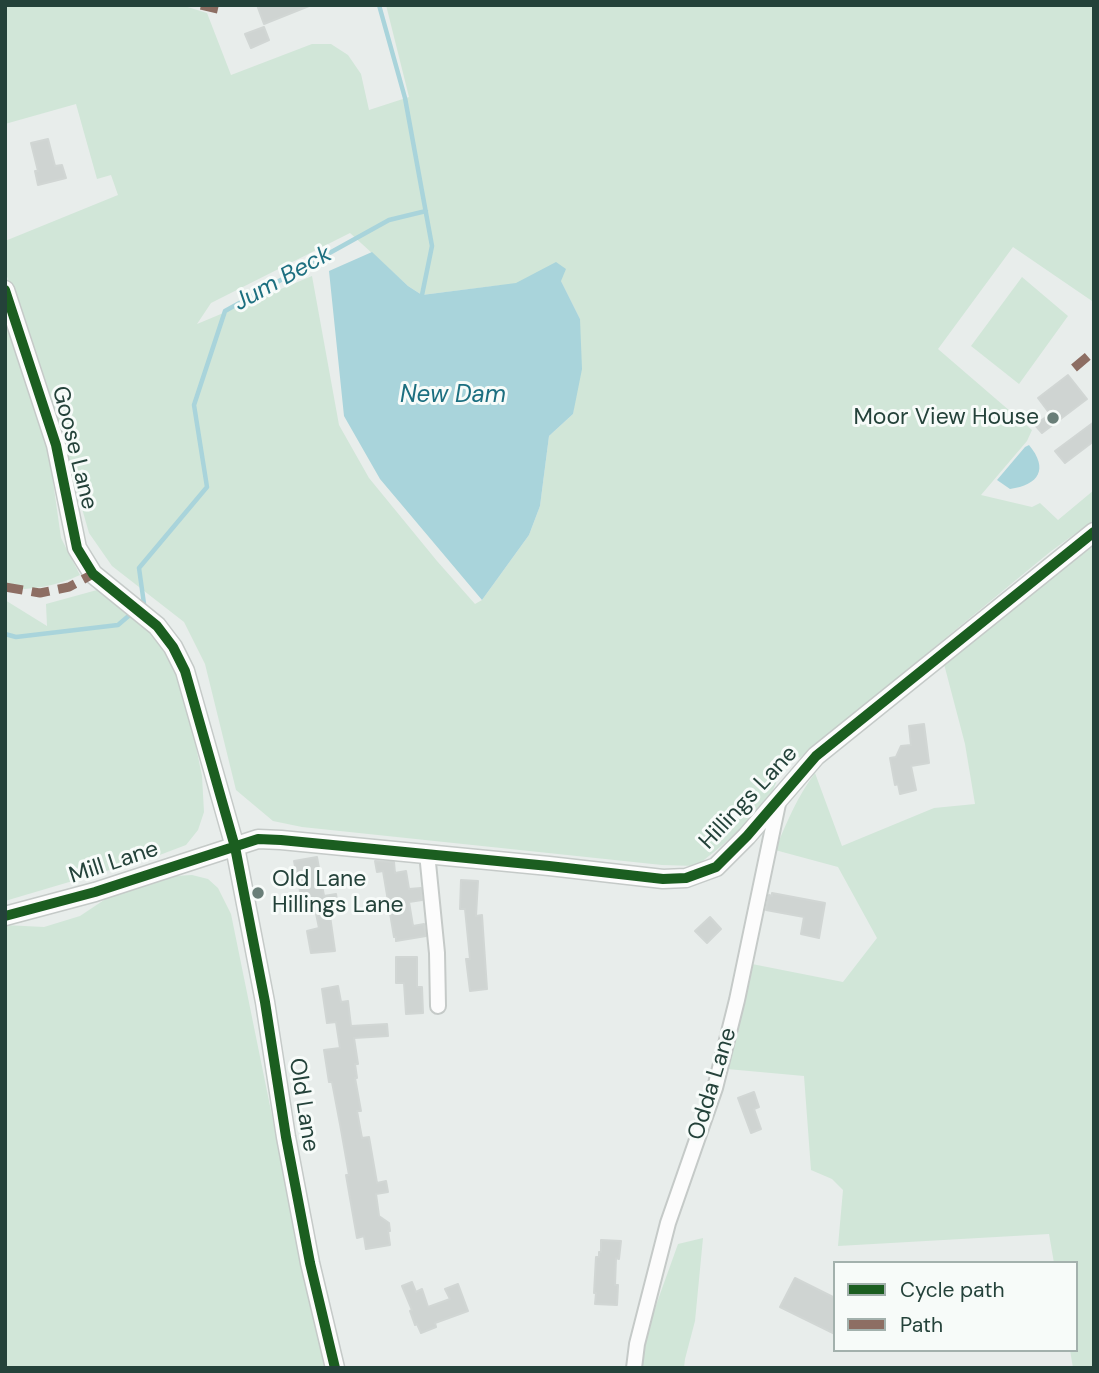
<!DOCTYPE html>
<style>
body{margin:0}
#map{position:relative;width:1099px;height:1373px;overflow:hidden;background:#e8edeb;font-family:"DM Sans",sans-serif}
canvas{display:block}
.frame{position:absolute;inset:0;border:7px solid #24423a;pointer-events:none}
.legend{position:absolute;left:833px;top:1261px;width:245px;height:91px;box-sizing:border-box;background:#f7fbf9;border:2px solid #a3b1ad;margin:0;padding:9px 12px;list-style:none;font-size:21px;color:#24423a}
.legend li{display:flex;align-items:center;gap:14px;height:35px}
.legend b{width:35px;border:2px solid #a3b1ad}
</style>
<div id="map">
<canvas width="1099" height="1373"></canvas>
<div class="frame"></div>
<ul class="legend">
<li><b style="height:9px;background:#1b5e20"></b>Cycle path</li>
<li><b style="height:9px;background:#8d6e63"></b>Path</li>
</ul>
</div>
<script>
const g = document.querySelector('canvas').getContext('2d');
g.lineJoin = 'round';
function fillPath(path, color) {
  g.fillStyle = color;
  g.fill(path, 'evenodd');
}
function stroke(path, color, width, dash) {
  g.strokeStyle = color;
  g.lineWidth = width;
  g.lineCap = dash ? 'butt' : 'round';
  g.setLineDash(dash || []);
  g.stroke(path);
}
function label(font, color, halo, rows, align = 'center') {
  g.font = font + ' "DM Sans",sans-serif';
  g.lineWidth = 6;
  g.setLineDash([]);
  g.textBaseline = 'middle';
  g.strokeStyle = halo;
  g.fillStyle = color;
  for (const [text, x, y, turn = 0] of rows) {
    g.save();
    g.translate(x, y);
    g.rotate((+turn || 0) * Math.PI / 180);
    g.textAlign = isNaN(turn) ? turn : align;
    if (halo) g.strokeText(text, 0, 0);
    g.fillText(text, 0, 0);
    g.restore();
  }
}
fillPath(new Path2D(`
 M5,5h176l26,8 24,62 81,-31h19l17,11 13,19 8,36 40,-13 -23,-92h708v294l-2,2 -79,-54 -75,102 94,81 -5,11 -46,54 51,12 8,-4 18,17 36,-30v30l-44,32 -250,206 -16,-11c-3,16 -5,33 -13,47 -13,21 -54,57 -75,72l-34,-1 -360,-38 -29,-6 -37,-31 -31,-126 -21,-42 -72,-56 -23,-33 -38,-133 -46,-129v-30l113,-46 -7,-20 -14,4 -21,-75 -71,20zM350,233l58,53 14,9 72,-9 67,-5 19,38 -7,95 -24,22 -9,70 -11,29 -47,65 -7,4 -38,-43 -68,-83 -30,-53 -27,-149 -115,48 14,-21z
 M1022,277l46,39 -49,68 -48,-38z
 M5,322l36,104 9,34 11,78 19,37c-25,12 -48,14 -75,15z
 M1094,545v823h-21l-3,-18h6v-87h-22l-5,-29 -211,12 5,-56 -11,-11 -21,-9 -7,-94 -77,-7 25,-105 91,18 34,-44 -39,-71 -63,-17c12,-28 22,-53 40,-77l27,73 92,-38 41,-4 -10,-60 -21,-80z
 M97,590l41,26 31,34 8,24 17,63 8,39 2,36 -6,18 -12,15 -29,11 -152,45v-301l42,26 -1,-22z
 M192,875l16,4 10,9 13,26 75,369 21,85h-322v-443l39,2 36,-11 30,-20 64,-20z
 M703,1238l-8,83 -10,38 -1,9h-45l11,-46 28,-78z`), '#d1e6d8');
fillPath(new Path2D(`
 M372,252l36,34 14,9 94,-12 40,-21 10,7 -5,12 19,38 2,50 -9,45 -24,22 -9,70 -11,29 -47,65 -102,-121 -36,-63 -15,-145z
 M1029,445c20,24 10,40 -19,44l-13,-9 28,-33z`), '#a9d4db');
stroke(new Path2D(`
 M379,5l26,93 27,148 -10,49
 M142,606l2,-2 -5,-36 68,-81 -13,-82 31,-94 164,-91 37,-9
 M5,634l11,3 102,-12 14,-12`), '#a9d4db', 4.5);
const building = new Path2D(`
 M257,5h51l1,1 -45,18z
 M264,27l5,13 -18,8 -6,-14z
 M48,139l7,27 7,-1 4,13 -28,7 -3,-14h3l-7,-28z
 M1068,375l19,24 -45,34 -7,-8 15,-11 -12,-16z
 M1094,422v19l-29,22 -10,-12z
 M924,724l5,39 -18,3 5,24 -16,4 -2,-10 -3,1 -5,-27 6,-1 5,-11 10,-1 -2,-19z
 M317,857l7,39 12,-2 2,13 -9,2 6,42 -24,2 -4,-22 12,-3 -6,-29 -11,2 -8,-40z
 M375,861l19,1 1,11 11,-2 3,18 12,-1 1,12 -13,2 4,24 11,-2 2,12 -30,5v-4h-2l-11,-66 -6,1z
 M461,880l17,1 -2,35 6,-1 5,74 -17,2 -4,-32h4l-5,-50h-5z
 M772,893l53,10 -6,35 -18,-4 3,-17 -38,-7 3,-15 3,1z
 M710,917l11,12 -14,14 -12,-12z
 M396,957h21v30h5l1,26 -17,1 -2,-31h-8z
 M338,986l3,16 7,-1 3,25 36,-2 1,12 -34,2 4,26h-3l2,14h-2l6,33h-4l5,27 7,-1 8,46 9,-2 2,11 -12,2 3,22 10,7 1,8h-2l2,14 -24,4 -2,-13 -7,2 -11,-63h3l-9,-51 -8,-42h-3l-5,-32 16,-2 -4,-26 -9,1 -5,-34z
 M754,1092l5,15 -5,2 7,20 -10,4 -13,-35z
 M601,1240l20,1 -2,18 -3,-1 -1,27h3l-1,20 -22,-1 1,-11h-2l2,-36h3v-5h2z
 M795,1278l40,20v36l-55,-27z
 M412,1282l4,10 6,-3 6,18 22,-8 -5,-10 13,-5 10,27 -33,12 1,4 -15,6 -4,-9 -2,1 -5,-14 2,-1 -10,-24z`);
fillPath(building, '#cfd4d2');
stroke(building, '#d1d6d4', 2);
const minor = new Path2D(`
 M427,853l10,100 1,53
 M634,1368l3,-24 31,-121 47,-135 22,-88 42,-201`);
const tertiary = new Path2D(`
 M5,290l51,155 21,103 16,26 64,52 16,21 12,24 50,176 30,155 21,135 24,126 25,105
 M5,916l90,-24 163,-53 23,1 268,26 114,13 23,-1 30,-11 31,-31 69,-80 278,-224`);
stroke(minor, '#c5cac8', 18);
stroke(tertiary, '#c5cac8', 21);
stroke(minor, '#fcfcfc', 14);
stroke(tertiary, '#fcfcfc', 18);
stroke(new Path2D(`
 M201,5l17,4
 M1074,368l20,-17
 M5,587l35,6 29,-6 24,-13`), '#8d6e63', 9, [18, 9]);
stroke(new Path2D(`
 M5,290l51,155 21,103 16,26 64,52 16,21 12,24 50,176 30,155 21,135 24,126 25,105
 M5,916l90,-24 163,-53 23,1 268,26 114,13 23,-1 30,-11 31,-31 69,-80 278,-224`), '#1b5e20', 10);
for (const [x, y, r, color] of [
 [1053,418,7,"#697e78"],
 [258,893,7,"#697e78"]
]) {
  const dot = new Path2D();
  dot.arc(x, y, r, 0, 2 * Math.PI);
  g.fillStyle = color;
  g.fill(dot);
  stroke(dot, '#f7fbf9', 2.5);
}
label('23px', '#24423a', '#f7fbf9', [
 ["Moor View House",1039,418],
 ["Old Lane",272,880,"left"],
 ["Hillings Lane",272,906,"left"]
], 'right');
label('23px', '#24423a', '#f7fbf9', [
 ["Goose Lane",74,448,76],
 ["Hillings Lane",749,798,-47],
 ["Mill Lane",114,863,-18],
 ["Odda Lane",713,1084,-73],
 ["Old Lane",303,1105,81]
]);
label('italic 24px', '#1c6f80', '#f7fbf9', [
 ["Jum Beck",283,279,-29],
 ["New Dam",453,396]
]);
</script>
